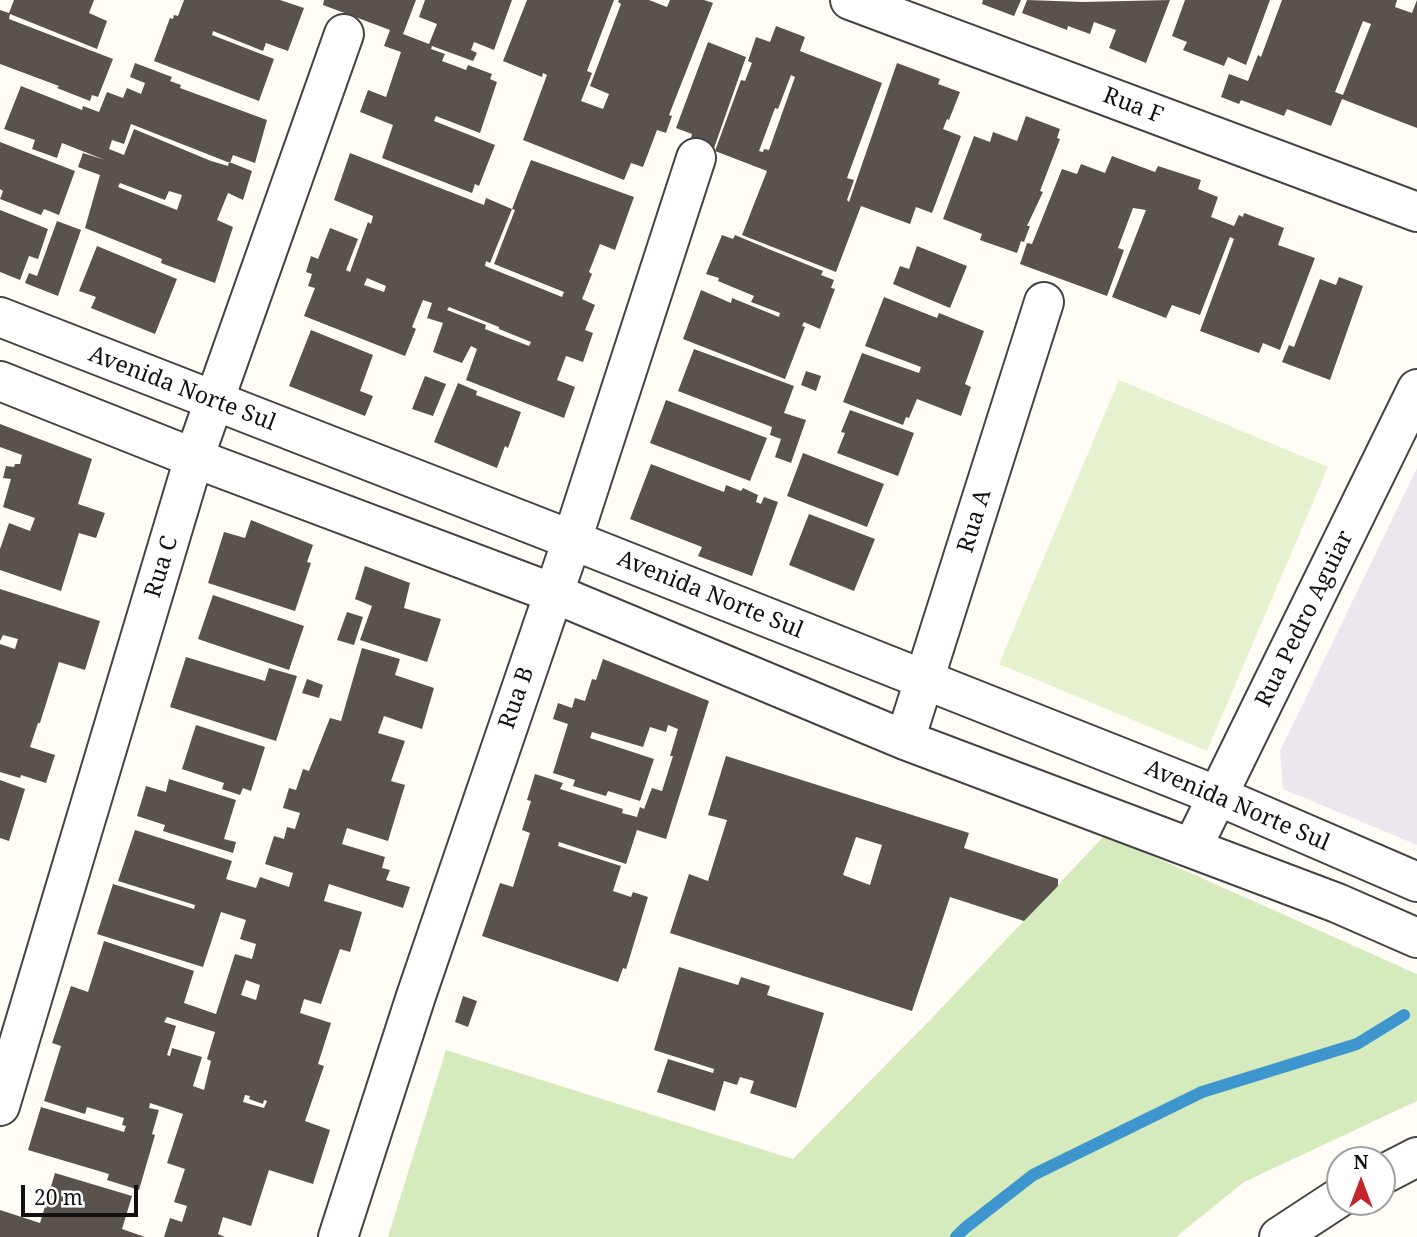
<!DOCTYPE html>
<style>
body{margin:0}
#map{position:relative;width:1417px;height:1237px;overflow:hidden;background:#fffdf5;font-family:"Noto Serif",serif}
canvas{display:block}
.north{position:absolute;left:1326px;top:1146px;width:70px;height:70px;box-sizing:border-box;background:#fff;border:2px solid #a0a0a0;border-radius:50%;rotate:0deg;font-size:19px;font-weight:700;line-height:28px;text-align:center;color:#111}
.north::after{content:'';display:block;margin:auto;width:24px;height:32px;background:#c4262e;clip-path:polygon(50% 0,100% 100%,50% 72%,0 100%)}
.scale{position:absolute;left:21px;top:1185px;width:117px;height:32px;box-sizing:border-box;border:4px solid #111;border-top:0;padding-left:9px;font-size:21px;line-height:24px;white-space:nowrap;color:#111;-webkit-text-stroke:5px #fff;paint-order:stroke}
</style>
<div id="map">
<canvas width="1417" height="1237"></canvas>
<div class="north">N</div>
<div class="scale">20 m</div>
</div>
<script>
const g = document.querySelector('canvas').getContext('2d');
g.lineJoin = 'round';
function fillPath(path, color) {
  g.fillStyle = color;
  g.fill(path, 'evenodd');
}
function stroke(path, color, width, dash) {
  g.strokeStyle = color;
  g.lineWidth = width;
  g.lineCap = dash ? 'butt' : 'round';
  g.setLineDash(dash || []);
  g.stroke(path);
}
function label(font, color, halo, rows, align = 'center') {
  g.font = font + ' "Noto Serif",serif';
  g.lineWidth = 7;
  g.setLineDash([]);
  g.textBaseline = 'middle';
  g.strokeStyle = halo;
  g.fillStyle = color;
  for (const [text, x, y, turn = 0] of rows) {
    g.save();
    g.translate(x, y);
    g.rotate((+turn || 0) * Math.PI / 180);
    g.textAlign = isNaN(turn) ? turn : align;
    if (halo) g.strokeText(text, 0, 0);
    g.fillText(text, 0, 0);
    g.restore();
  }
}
fillPath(new Path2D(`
 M1417,468v377l-134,-56 -3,-38z`), '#eee6ef');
fillPath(new Path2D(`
 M1105,835l312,139v127l-173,81 -68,55h-788l58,-187 347,109 139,-141z`), '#d5ebbd');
fillPath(new Path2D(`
 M1119,380l209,87 -121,284 -208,-87z`), '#e6f2cf');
stroke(new Path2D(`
 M956,1237l9,-9 68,-53 169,-83 155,-48 47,-29`), '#3f96cf', 12);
fillPath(new Path2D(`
 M14,0h80l-5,13 18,8 -10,28 -87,-35 -1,5 104,40 -15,38 -6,-2 -2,6 -33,-13 2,-2 -59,-22v-54l9,3z
 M184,0h96l24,8 -16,43 -22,-8 -3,8 -50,-20 -1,4 62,24 -15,42 -105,-40 16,-43 3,1 1,-4 4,1z
 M324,0h92l-13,34 26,10 8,-20 -18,-7 6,-17h87l-18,50 -20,-8 -3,8 6,3 -4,8 -41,-15 -1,3 14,5 -3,7 24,9 2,-5 24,9 -2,5 7,3 -17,51 -44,-17 -2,5 61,24 -16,41 -4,-2 -3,9 -90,-35 11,-33 -33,-13 8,-22 18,7 15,-45 -17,-6 6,-16 -67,-25z
 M527,0h87l-27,71 5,2 -11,28 22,8 6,-15 -19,-8 31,-82 -3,-2 1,-2h30l18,7 3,-7h34l9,3 -44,112 3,1 -6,17 -9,-3 -14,37 -12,-4 -7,17 -101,-40 24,-65 -4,-2 -1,4 -39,-16z
 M983,0h38l-7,16 -32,-12z
 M1027,0l56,2 87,-2 -24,63 -37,-15 7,-18 -22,-8 -4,12 -22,-8 -1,4 -45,-17z
 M1185,0h85l-24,65 -18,-8 -4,9 -41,-16 4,-8 -15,-6z
 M1282,0h115l-2,7 17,6 5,-13v128l-75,-29 -11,27 -44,-17 -3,7 -43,-16 -2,4 -18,-7 8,-23 19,7 10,-26 3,2zM1363,21l8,3 -28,71 -8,-3z
 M776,26l29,11 -5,14 82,32 -35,95 7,2 -7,20 2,2 48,-139 43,16 -2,5 22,8 -11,28 -2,-1 -4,10 18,7 -29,77 -16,-6 -6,17 -49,-18 -25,66 -94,-37 25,-64 -52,-20 26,-71 4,1 7,-18 -4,-2 8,-24 14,5zM791,75l4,2 -26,73 -5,-1 -1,3 -4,-1 16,-43 3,1z
 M708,42l38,15 -33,94 -23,-9 2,-8 -16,-6z
 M135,63l37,14 -2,4 11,4 -1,3 87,32 -12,43 -22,-8 -3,8 -99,-39 -7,20 -12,-4 -3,9 15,6 10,-26 77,32 17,5 1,-4 23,9 -9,29 -15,-7 -11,27 16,7 -18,56 -54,-20 1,-4 -77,-31 15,-53 -22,-8 5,-14 22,7 -43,-17 -5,15 -25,-9 3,-9 -31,-11 17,-43 61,24 1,-4 16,6 8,-20 16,6 4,-10 14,6 4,-11 -15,-6zM120,183l45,17 4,-9 13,4 -5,15 -59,-23z
 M1026,116l34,13 -3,9 3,1 -20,52 3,1 -16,34h3l-6,16 -3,-1 -4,12 -37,-13 2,-6 -39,-15 31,-83 16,6 3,-10 24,9z
 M0,142l75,29 -16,44 -15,-6 -3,6 -41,-16 3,-8 -3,-2z
 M350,153l134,52 2,-7 26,11 19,-49 103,37 -19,53 -15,-6 -11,28 3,2 -10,25 13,6 -10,25 8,3 -10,29 -17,-6 -9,24 18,7 -11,31 -98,-38 11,-31 -6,-3 -9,17 -29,-11 10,-29 -16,-5 5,-15 -9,-3 -11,27 4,2 -11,27 -101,-40 11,-28 -7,-2 4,-12 -6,-2 5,-16 7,3 12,-31 28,11 -12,31 4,2 18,-50 3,2 2,-8 -39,-16zM512,209l3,1 -21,54 70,28 -2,5 -77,-31 1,-5 4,2zM367,278l19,8 -2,6 -20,-7zM449,307l50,20v2l32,13 -2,4 -44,-17 1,-4 -39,-15z
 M1112,156l43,16 3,-6 43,14 -3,9 20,8 -7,20 23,9 5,-11 4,2 1,-4 40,15 -6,17 37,13 -35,92 -17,-7 -4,10 -59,-22 34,-92 -4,-2 -30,78 -28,-10 -6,13 -54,-21 34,-87 -13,-2 -15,40 6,2 -17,46 -87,-32 7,-21 5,1 30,-75 15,5 4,-10 24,9z
 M0,210l48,19 -10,30 -9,-3 -9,24 -20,-8z
 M57,221l24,9 -23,66 -33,-13 4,-10 8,3z
 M722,235l11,4 2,-4 36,15 52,21 -2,4 13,5 -3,8 4,1 -15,40 -16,-7 -2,4 3,1 -20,52 -102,-40 18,-49 30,13 1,-5 47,19 1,-4 -29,-11 3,-6 -36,-15 1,-3 -13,-4z
 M97,246l80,33 -22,55 -64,-26 5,-11 -17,-6z
 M917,246l50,20 -17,42 -57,-24 7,-18 9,3z
 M1339,277l24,9 -33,94 -48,-18 7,-17 5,2 26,-68 16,6z
 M884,297l53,21 2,-5 45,18 -19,53 6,3 -10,29 -44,-17 -8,19 -3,-1 -3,8 -60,-23 19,-49 57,20 2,-6 -56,-21z
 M311,330l62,25 -13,36 13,5 -8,20 -76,-30z
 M694,349l100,37 -10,27 22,7 -15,43 -16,-6 6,-18 -11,-4 2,-8 -94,-36z
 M806,371l15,5 -5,15 -15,-6z
 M425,376l21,8 -13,32 -21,-7z
 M458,383l19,8 -1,4 45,17 -13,36 -3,-2 -8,22 -63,-26z
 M666,400l101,38 -17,43 -100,-38z
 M850,410l64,23 -16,43 -61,-23 8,-20 -4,-1z
 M0,424l92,35 -14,45 27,9 -9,25 -17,-5 -18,58 -61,-21v-21l9,-26 21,8 5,-13 -32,-11 8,-28 -8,-1 3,-12 8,1 1,-3h5l2,-9 -22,-8z
 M803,453l81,31 -17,43 -80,-31z
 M651,464l73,28 2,-7 15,6 2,-3 15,7 -2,7 5,2 3,-7 14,5 -26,74 -54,-20 4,-9 -72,-28z
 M809,514l66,25 -21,52 -65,-26z
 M251,520l62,25 -6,17 4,1 -16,48 -87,-28 16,-51 21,6z
 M365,566l45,17 -6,25 37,11 -14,43 -67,-22 12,-34 -17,-7z
 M0,589l100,32 -15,49 -26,-8 -19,61h-2l-8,24 25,8 -9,28 -25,-8 -1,3 -20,-6v-128l15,5 3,-10 -15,-4 -3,6z
 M213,595l91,31 -15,44 -91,-31z
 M347,612l16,5 -9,28 -17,-5z
 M362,648l38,11 -5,16 39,13 -12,41 -38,-13 -6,17 27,8 -14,40 14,4 -17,56 -41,-13 -5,16 43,13 -3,11 8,2 -4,10 24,7 -7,21 -74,-24 -5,17 38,11 -12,40 -10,-3 -19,55 -17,-5 -4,14 31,10 -13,41 6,2 -19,55 25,9 -17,54 -44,-14 -18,56 -28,-9 -5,17 7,3h-61l6,-19 12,4 5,-16 -13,-4 11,-33 -18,-6 16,-49 -33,-11 -1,5 10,2 -7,24 3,1 -16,55 -32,-10 2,-6 -81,-24 13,-43 83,25 2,-6 -4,-1 2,-7 -37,-11 -2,7 -41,-13 17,-55 -9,-3 19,-57 17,6 16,-51 90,30 -10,32 32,11 19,-60 17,5 4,-15 -16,-5 6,-19 -25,-8 -18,55 -106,-33 16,-50 81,25 1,-4 -77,-24 17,-51 97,31 -6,18 30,9 4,-11 29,10 4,-14 -28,-9 9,-28 10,3 3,-12 8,2 5,-16 -17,-5 6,-20 7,2 7,-21 6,2 21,-53 11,3zM246,980l14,5 -4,15 -15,-5zM167,1017l48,15 -8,27 4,2 -7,29 -11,-4 9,-29 -30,-9 -2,8 -3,-1 9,-29 -12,-4zM245,1095l5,1 -1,3 14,5 1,-4 3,1 -3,7 -21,-6z
 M186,657l79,24 4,-13 28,8 -21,65 -106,-34z
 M603,659l106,42 -43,138 -29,-9 -11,34 -67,-22 -1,4 63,20 -8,25 18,6 2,-5 15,5 -20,66 -2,6 -3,-1 -5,14 -136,-46 18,-53 13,4 17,-54 -8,-3 9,-29 -4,-1 8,-26 28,9 -3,6 63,20 -1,4 15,4 3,-10 4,2 8,-21 10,3 11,-35h-3l8,-27 -10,-4 -2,7 -16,-5 -7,20 -51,-15 -2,6 64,21 -14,42 -32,-10 -2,5 -33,-10 2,-6 -22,-7 15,-49 -15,-5 5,-16 14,5 3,-10 10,3 7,-22 4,1z
 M307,679l16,6 -4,13 -17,-5z
 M196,725l69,22 -14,44 -8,-3 -3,7 -18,-6 2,-6 -42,-14z
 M726,756l243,77 -5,15 94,31v7l-34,35 -74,-24 -38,114 -242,-78 19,-59 19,7 19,-61 -19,-5zM856,837l26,8 -12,40 -27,-10z
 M169,779l67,21 -12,39 12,3 -3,11 -70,-22 2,-6 -28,-9 9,-30 20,6z
 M0,780l25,9 -16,52 -9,-3z
 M679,967l59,18 3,-8 29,9 -3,9 57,18 -28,95 -46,-15 4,-12 -14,-4 -3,8 -13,-4 -9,30 -58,-19 11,-33 45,14 1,-4 -60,-19z
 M463,996l14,5 -9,26 -13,-5z
 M55,1173l77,23 -10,33 23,8h-145v-27l40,13z`), '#5a524d');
const minor = new Path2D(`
 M850,0l567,212
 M0,317l572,223 646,256 199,86
 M0,381l194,77 359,135 352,147 432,163 80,35
 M905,740l139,-438
 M1192,848l225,-459
 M0,1106l194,-648 150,-424
 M1382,1175l35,-18
 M338,1237l78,-241 156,-456 124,-382
 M1279,1237l61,-40`);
stroke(minor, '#444', 42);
stroke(minor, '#fff', 38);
label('23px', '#111', '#fff', [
 ["Rua F",1133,106,21],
 ["Avenida Norte Sul",182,389,21],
 ["Rua A",975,521,-73],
 ["Rua C",162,567,-73],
 ["Avenida Norte Sul",710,595,22],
 ["Rua Pedro Aguiar",1305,619,-64],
 ["Rua B",517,698,-71],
 ["Avenida Norte Sul",1237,806,23]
]);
</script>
